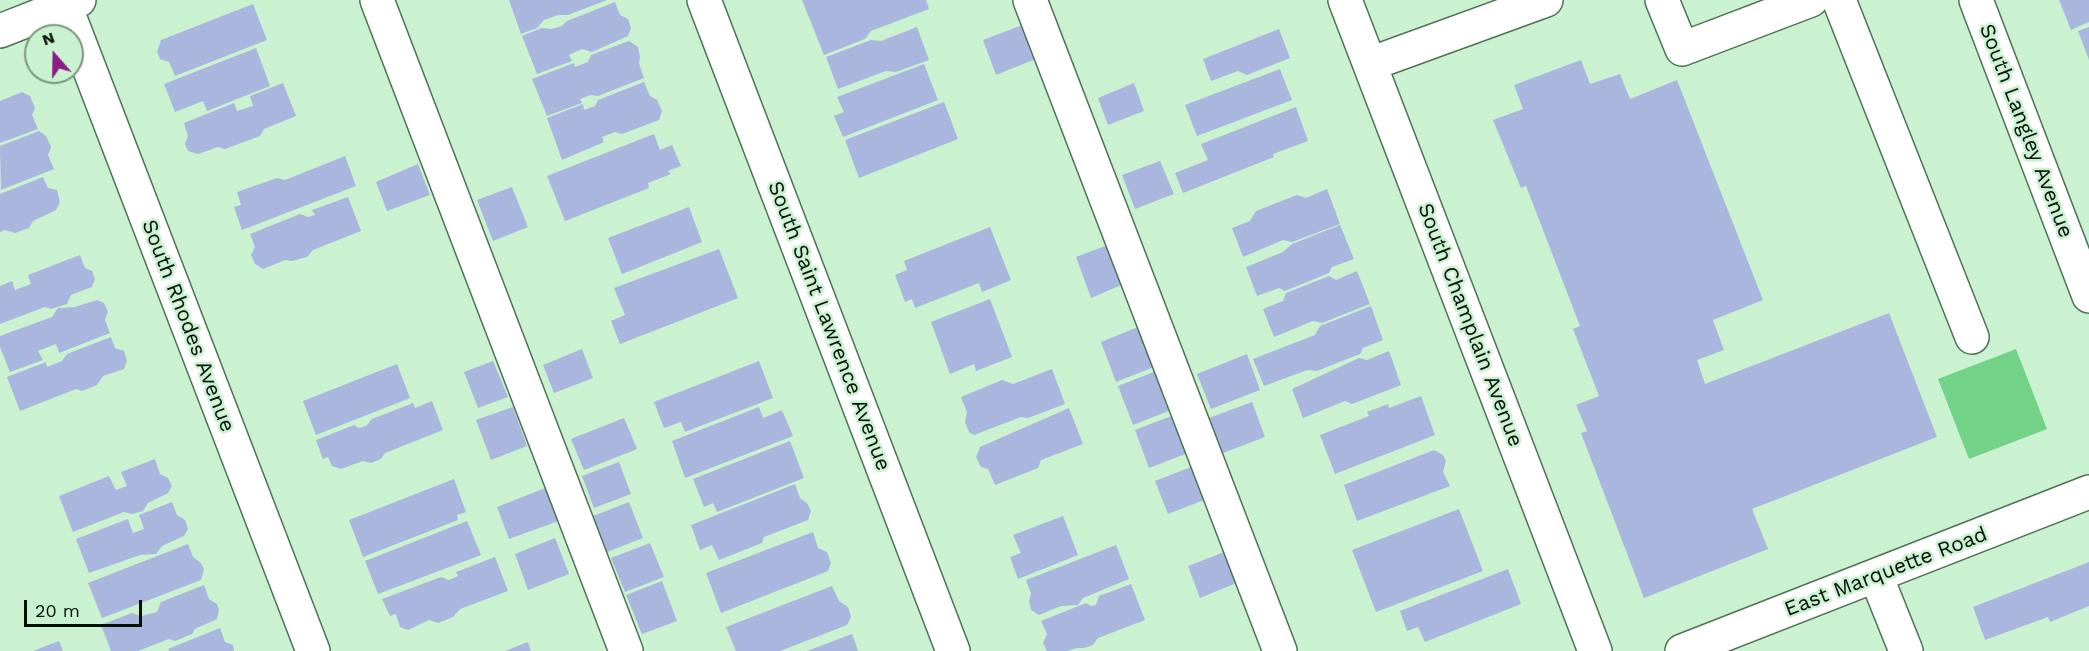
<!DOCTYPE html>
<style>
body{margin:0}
#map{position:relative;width:2089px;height:651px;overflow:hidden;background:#caf1d0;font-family:"Work Sans",sans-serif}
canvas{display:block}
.north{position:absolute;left:24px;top:24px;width:60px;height:60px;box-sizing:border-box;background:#caf1d0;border:2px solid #7b977f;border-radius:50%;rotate:340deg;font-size:16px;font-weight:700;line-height:24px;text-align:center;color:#041006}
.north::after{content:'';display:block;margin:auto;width:21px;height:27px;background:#891f85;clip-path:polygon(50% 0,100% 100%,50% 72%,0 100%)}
.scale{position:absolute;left:24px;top:600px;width:118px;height:27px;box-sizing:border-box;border:3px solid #041006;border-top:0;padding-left:8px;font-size:18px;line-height:21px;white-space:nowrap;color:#041006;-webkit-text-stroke:4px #caf1d0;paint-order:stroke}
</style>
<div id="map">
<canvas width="2089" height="651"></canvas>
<div class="north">N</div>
<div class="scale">20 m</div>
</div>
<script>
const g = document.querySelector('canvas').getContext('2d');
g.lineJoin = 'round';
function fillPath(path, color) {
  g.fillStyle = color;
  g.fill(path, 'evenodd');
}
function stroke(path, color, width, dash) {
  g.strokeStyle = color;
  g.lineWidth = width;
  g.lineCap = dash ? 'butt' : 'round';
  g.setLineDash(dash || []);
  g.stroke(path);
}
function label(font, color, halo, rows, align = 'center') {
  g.font = font + ' "Work Sans",sans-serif';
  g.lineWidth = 5;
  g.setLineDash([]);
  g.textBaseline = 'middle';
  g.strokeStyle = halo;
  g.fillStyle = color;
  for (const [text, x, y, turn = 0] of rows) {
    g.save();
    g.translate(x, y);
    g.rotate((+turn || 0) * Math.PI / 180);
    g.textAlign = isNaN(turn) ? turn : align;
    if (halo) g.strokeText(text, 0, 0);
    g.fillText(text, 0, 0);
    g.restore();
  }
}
fillPath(new Path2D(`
 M2016,349l31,80 -78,30 -31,-80z`), '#72d288');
fillPath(new Path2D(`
 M509,0h98l-39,15h-10l-14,5 -7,8 -16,6z
 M802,0h124l3,9 -58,22 -6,8 -41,16z
 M2059,0h30v22l-18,8z
 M615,2l5,13 8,4 3,9 -3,8 -36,16 -10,-3 -13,6 3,6 -35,13 -15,-38 19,-8 10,1 11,-3 5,-5z
 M253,4l14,36 -92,36 -6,-14 -9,-3 -3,-7 4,-12z
 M1025,24l13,34 -42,17 -13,-35z
 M917,27l12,33 -33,12 -10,-1 -48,18 -12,-32 45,-17 10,1z
 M2089,27v33l-11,-29z
 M1279,29l11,29 -43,17 -9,-4 -27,10 -8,-22z
 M629,41l9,6 2,10 -1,6 5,15 -46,18 -7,-1 -11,4 2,4 -35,13 -15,-37 42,-16 1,4 13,-5 3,-7z
 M256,48l14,38 -63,25 -4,-10 -28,11 -11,-28z
 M1581,60l9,24 30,-10 10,25 47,-19 86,220 -50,20 11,30 -27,10 8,24 184,-71 48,124 -185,72 16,40 -124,49 -63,-165 6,-2 -11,-26 23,-9 -26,-67 7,-3 -54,-140 -5,2 -28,-68 30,-11 -9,-24z
 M924,64l14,36 -95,37 -9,-21 10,-4 -7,-15z
 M1280,69l12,31 -95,36 -12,-31z
 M644,82l6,14 7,4 5,11 -3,9 -37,14 -7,-2 -13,5 2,5 -42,18 -15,-42 36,-14 1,6 11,-4 3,-6z
 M283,83l13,33 -32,13 -4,7 -35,13 -7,-2 -20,7 -10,-3 -3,-7 3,-8 -4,-13 50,-20 3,8 16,-5 -3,-10z
 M1134,83l10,28 -36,14 -10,-27z
 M22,92l8,4 5,12 -3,7 6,14 -38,14v-42z
 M944,102l14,37 -99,39 -14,-38z
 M1296,107l12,34 -35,13 1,3 -91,36 -8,-20 33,-13 -7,-16z
 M39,131l7,5 5,11 -3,8 6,14 -53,21 -1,-44z
 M654,134l6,16 12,-5 9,21 -13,5 3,3 -23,9 1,5 -84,33 -18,-45z
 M345,156l11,30 -114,44 -8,-23 7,-2 -4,-13 40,-14 8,2z
 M1160,161l14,33 -39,15 -13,-34z
 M418,164l12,31 -43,16 -11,-29z
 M43,177l5,11 9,2 3,12 -4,8 -23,11 -4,7 -14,5 -10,-3 -5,2v-38z
 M512,187l16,40 -35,14 -16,-41z
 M1327,189l13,35 -48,18 -9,-2 -40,17 -11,-29 18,-7 6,-10 41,-16 9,3z
 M348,197l13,34 -48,19 -6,7 -15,4 -7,-1 -22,9 -8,-5 -4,-9 4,-8 -5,-13 50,-20 8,3 7,-2 -3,-5z
 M689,207l13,35 -80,32 -14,-36z
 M1340,225l14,34 -22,8 -3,6 -44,18 -6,-3 -22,8 -11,-29 37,-15 9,-8z
 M990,227l21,53 -29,12 -3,-9 -64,25 -3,-9 -7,3 -10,-27 12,-5 -3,-9z
 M1110,244l16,39 -35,15 -15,-41z
 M719,249l19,49 -118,46 -9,-23 14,-6 -11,-27z
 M80,255l5,13 7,3 3,8 -3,8 -21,8 -4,9 -16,5 -6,-2 -45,17v-38l12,-5 3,9 16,-6 -3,-9z
 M1357,271l13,33 -48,19 -9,-2 -39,16 -11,-28 20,-8 3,-8 43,-17 7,4z
 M990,299l22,58 -36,14 -2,-7 -24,10 -19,-52z
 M97,300l7,3 4,9 -3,8 5,13 -51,20 -3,-9 -18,7 5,9 -33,12 -10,-25v-11l52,-19 6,-9 17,-1z
 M1371,306l12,34 -20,8 -3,6 -43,17 -10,-1 -43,16 -11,-27 62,-24 5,-9z
 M1138,327l16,40 -38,15 -15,-40z
 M111,337l4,11 9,3 3,10 -3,8 -21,7 -6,9 -15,6 -6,-2 -56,22 -13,-34 39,-15 1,5 15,-6 5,-7z
 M582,349l11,29 -39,15 -11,-28z
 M1389,351l12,34 -49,19 -7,-3 -42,17 -11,-29 67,-31 8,2z
 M1247,354l13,36 -49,19 -14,-35z
 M493,361l15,36 -30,11 -14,-36z
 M759,361l14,37 -88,34 -4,-10 -17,6 -10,-26z
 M397,364l13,34 -94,37 -13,-34z
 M1052,369l13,35 -37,14 -7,-1 -47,18 -5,-3 -4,-10 2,-10 -6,-15 41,-17 11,4z
 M1156,371l15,39 -38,15 -15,-39z
 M1421,396l14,39 -100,39 -15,-39 49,-19 -2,-4 21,-8 1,4z
 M432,401l11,29 -58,23 -4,6 -10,4 -8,-2 -22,8 -9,-3 -4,-9 -5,2 -7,-19 38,-15 5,3 7,-2 6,-7 41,-16 2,5z
 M1252,402l13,35 -42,16 -14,-35z
 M513,407l14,39 -36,14 -15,-40z
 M759,407l4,11 19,-8 11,26 -108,42 -13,-37z
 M1069,408l14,36 -42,16 -3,8 -43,17 -7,-16 -7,-2 -5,-10 4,-10z
 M1174,415l14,38 -39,15 -14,-38z
 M624,418l13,31 -53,21 -13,-31z
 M790,441l14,37 -87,34 -4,-9 -9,4 -11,-28z
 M1434,450l9,5 3,6 -3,11 7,14 -93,35 -13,-36z
 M155,459l5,15 8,4 4,8 -4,7 -20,10 -5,8 -11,3 -8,-2 -51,20 -14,-36 50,-20 7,14 11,-4 -6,-14z
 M619,462l12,32 -37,14 -12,-32z
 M1191,467l13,33 -36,14 -13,-33z
 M454,479l12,33 -9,3 1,5 -95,37 -14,-37z
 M795,484l5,14 7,5 4,8 -3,9 -44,17 -2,6 -43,17 -7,-15 -12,5 -9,-25z
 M548,487l13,33 -52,19 -12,-32z
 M172,502l5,13 8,5 3,9 -4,7 -22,10 -6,8 -16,1 -51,18 -13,-34 52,-20 5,14 11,-4 -5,-14z
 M629,502l14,36 -36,14 -14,-36z
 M1459,509l24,62 -107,41 -24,-62z
 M1063,516l15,39 -60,24 -8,-22 11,-4 -8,-18z
 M467,521l14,34 -103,39 -13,-33z
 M813,532l5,16 9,4 4,11 -3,8 -107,42 -15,-40z
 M555,538l14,36 -41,16 -13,-36z
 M650,543l14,34 -39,15 -14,-34z
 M188,544l5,13 8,6 3,6 -3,11 -99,38 -14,-35z
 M1116,545l13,34 -46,19 -5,7 -17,1 -22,9 -8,-5 -2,-8 2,-8 -5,-14z
 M1227,551l12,31 -39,16 -12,-32z
 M495,557l13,34 -48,18 -7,8 -15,6 -9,-3 -21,10 -8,-3 -4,-13 -6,2 -8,-17 59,-22 8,3 9,-4 -2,-4z
 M2089,562v44l-39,16 -2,-5 -63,23 -12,-33z
 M1508,569l13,35 -96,38 -7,-15 -11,4 -7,-20z
 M662,581l15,40 -35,13 -16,-39z
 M1131,584l14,36 -47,18 -5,7 -9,3h-7l-10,3h-20l-4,-8 4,-9 -6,-13 45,-18 5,3 5,-1 3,-9z
 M204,585l5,14 8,5 2,6 -2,9 -22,10 -3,5 -17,7 -6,-2 -31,12h-27l-10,-26 31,-12 9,3 16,-4 4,-10z
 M832,586l7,15 9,6 3,10 -4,8 -67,26h-44l-10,-24z
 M220,628l5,14 8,3 1,6h-65l-1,-2z
 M852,634l6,17h-51z
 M59,641l4,10h-30z
 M528,642l3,9h-26z`), '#a9b7df');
const minor = new Path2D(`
 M63,0l250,651
 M377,0l249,651
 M704,0l249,651
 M1030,0l250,651
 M1345,0l250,651
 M1662,0l20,49 129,-49
 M1839,0l133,337
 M1976,0l113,296
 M0,31l79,-31
 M1370,64l176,-64
 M1876,576l30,75
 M1682,651l407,-159`);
stroke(minor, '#4f7256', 36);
stroke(minor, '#fff', 33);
label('21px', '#041006', '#caf1d0', [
 ["South Langley Avenue",2026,131,69],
 ["South Champlain Avenue",1470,325,69],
 ["South Rhodes Avenue",188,326,69],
 ["South Saint Lawrence Avenue",829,326,69],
 ["East Marquette Road",1886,572,-21]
]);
</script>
